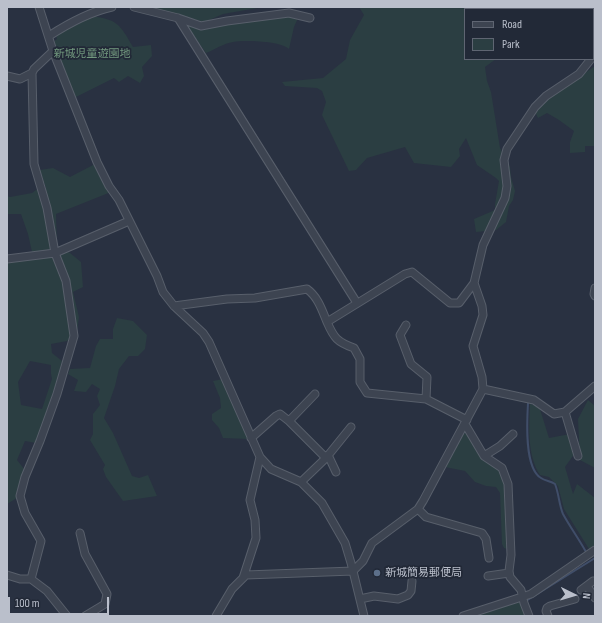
<!DOCTYPE html>
<meta charset="utf-8">
<style>
body{margin:0}
#map{position:relative;width:602px;height:623px;overflow:hidden;background:#293141;font-family:"Sofia Sans Condensed",sans-serif}
canvas{display:block}
.frame{position:absolute;inset:0;border:8px solid #babfcb;pointer-events:none}
.legend{position:absolute;left:464px;top:8px;width:130px;height:52px;box-sizing:border-box;background:#222937;border:1px solid #5f6572;margin:0;padding:5px 7px;list-style:none;font-size:12px;color:#babfcb}
.legend li{display:flex;align-items:center;gap:8px;height:20px}
.legend b{width:20px;border:1px solid #5f6572}
.north{position:absolute;left:554px;top:575px;width:40px;height:40px;-webkit-text-stroke:3px #222937;paint-order:stroke;rotate:95deg;font-size:11px;font-weight:700;line-height:16px;text-align:center;color:#babfcb}
.north::after{content:'';display:block;margin:auto;width:14px;height:18px;background:#babfcb;clip-path:polygon(50% 0,100% 100%,50% 72%,0 100%)}
.scale{position:absolute;left:8px;top:597px;width:101px;height:18px;box-sizing:border-box;border:2px solid #babfcb;border-top:0;padding-left:5px;font-size:12px;line-height:14px;white-space:nowrap;color:#babfcb;-webkit-text-stroke:3px #222937;paint-order:stroke}
</style>
<div id="map">
<canvas width="602" height="623"></canvas>
<div class="frame"></div>
<ul class="legend">
<li><b style="height:5px;background:#3d4451"></b>Road</li>
<li><b style="height:11px;background:#2b3e42"></b>Park</li>
</ul>
<div class="north">N</div>
<div class="scale">100 m</div>
</div>
<script>
const g = document.querySelector('canvas').getContext('2d');
g.lineJoin = 'round';
function fillPath(path, color) {
  g.fillStyle = color;
  g.fill(path, 'evenodd');
}
function stroke(path, color, width, dash) {
  g.strokeStyle = color;
  g.lineWidth = width;
  g.lineCap = dash ? 'butt' : 'round';
  g.setLineDash(dash || []);
  g.stroke(path);
}
function label(font, color, halo, rows, align = 'center') {
  g.font = font + ' "Sofia Sans Condensed","Noto Sans JP",sans-serif';
  g.lineWidth = 3.5;
  g.setLineDash([]);
  g.textBaseline = 'middle';
  g.strokeStyle = halo;
  g.fillStyle = color;
  for (const [text, x, y, turn = 0] of rows) {
    g.save();
    g.translate(x, y);
    g.rotate((+turn || 0) * Math.PI / 180);
    g.textAlign = isNaN(turn) ? turn : align;
    if (halo) g.strokeText(text, 0, 0);
    g.fillText(text, 0, 0);
    g.restore();
  }
}
fillPath(new Path2D(`
 M162,7h101l-40,7 -18,8 -57,-13z
 M359,7h202l-4,2h-92v50h31l-11,8 2,14 4,11 9,56 10,19 1,10 4,14 -2,9 -4,6 -3,16 -10,8 -20,2 -2,-13 21,-9v-6l4,-23 -3,-3 -19,-13 -11,-27 -7,11 1,7 -9,11 -37,-4 -9,-16 -38,11 -11,12 -7,1 -27,-56 4,-13 -4,-11 -5,-3 -32,-2 -3,-4 41,-4 23,-19 4,-19 14,-25z
 M90,16c27,3 30,8 43,31l18,-2 1,11 -10,11 2,9 -4,7 -12,-7 -9,6 -5,-4 -40,20 -21,-56 4,-3 -3,-11z
 M288,16l10,2 -4,9 -5,22c-9,-8 -44,-9 -56,-7 -9,1 -19,8 -27,11l-20,-28 56,-4z
 M595,66v80h-10v6l-15,1v-11l4,-11 -15,-11 -12,-7 -9,5 -3,-6 13,-13z
 M95,164l16,28 -55,22 1,37 -20,4 -5,-3 -4,-18 -7,-20h-14v-18l3,1 22,-4 4,-3 10,-2 -6,-18 13,-2 17,9z
 M66,251l4,2 11,9 2,25 -10,5 6,25 -2,15 -10,9 -16,3 1,9 10,8 -4,17 -22,65 -11,-2 -8,19 8,10 -8,28 -10,6v-242zM30,361l21,4v9l1,5 -10,30 -21,-4 -3,-23z
 M117,318l16,3 14,14 -2,14 -7,7h-9l-10,13 -4,17 -11,32 9,15 19,43 7,2 9,-3 9,21 -34,5 -17,-24 -3,-8 2,-4 -15,-25 3,-6v-20l7,-9 -3,-9 3,-7 -8,-5 -6,8 -12,-1 4,-11 -10,-6 2,-5 20,-1 6,-22 4,-7h13v-10z
 M223,379l26,60 -26,-1 -4,-10 -7,-8v-6l9,-6 -1,-10 -7,-17z
 M588,400l7,6v62l-15,-8 -2,-41z
 M530,404l9,2 10,32 21,-4 5,19 -10,14 8,27 4,-10 18,14v47l-6,4 -25,-40 -6,-23 -9,-9 -9,-2c-13,-20 -11,-47 -10,-71z
 M467,433l32,37 8,17 1,58 -1,4 -3,-1 -2,-4 -2,-51 -4,-6 -10,-1 -11,-4 -10,-11 -20,-4 18,-33z
 M521,600l6,16h-60z`), '#2b3e42');
stroke(new Path2D(`
 M528,403c-1,17 -4,65 13,75 4,3 10,3 14,6 4,10 4,21 8,30 7,13 16,25 23,38
 M526,601l69,-43`), '#404e69', 2);
const minor = new Path2D(`
 M39,7l14,44 44,111 12,24 10,14 38,76 6,16 11,14 29,27 6,9 51,115 11,12 30,13 21,21 23,40 6,20 13,53
 M134,7l44,11 23,8 26,-5 62,-8 21,5
 M178,18l179,285
 M49,36c20,-13 40,-24 63,-29
 M593,56l2,-4
 M32,73l2,91 13,44 8,45 74,-32
 M7,76l13,3 12,-6 2,-4 19,-18
 M7,259l48,-6 11,28 8,55 -17,58 -17,47 -15,36 -5,19 5,17 16,28 -10,38
 M595,288l-1,6 1,2
 M174,306l53,-7 28,-1 52,-9c11,8 15,21 20,33
 M406,325l-6,10 11,29 16,13 -1,22
 M483,389l51,11 20,14 11,-2 30,-26
 M565,412l13,44
 M467,420l-41,-21 -59,-6 -7,-11v-23l-6,-11c-17,-6 -20,-10 -27,-26l78,-48 7,-2 38,31h9l15,-20
 M289,421l26,-27
 M465,424l19,32 18,12 6,16 3,71 -2,16 1,6 11,13 3,13 5,13
 M251,438l25,-22 4,-2 9,7 37,37 -25,24
 M328,455l8,17
 M484,456l16,-10 13,-12
 M326,458l25,-31
 M418,509l8,8 56,16 4,6 3,19
 M80,533l5,21 22,40 -2,10 -20,12
 M7,575l13,4h11l16,12 20,25
 M488,576l21,-3
 M243,578l13,-40 -1,-18 -5,-20 10,-43
 M587,586l8,12
 M581,590l12,-9
 M360,599l14,-3 24,3 10,-4 3,-4 1,-10
 M216,616l16,-27 14,-14 107,-4 10,-10 9,-18 46,-34 5,-8 60,-112 -1,-12 -9,-31 10,-31 -1,-9 -8,-23 9,-38 22,-47 2,-12 -3,-26 3,-11 28,-42 11,-11 33,-22 12,-15
 M463,616l68,-22 64,-44
 M548,616l-2,-5 1,-3 3,-2 25,-7`);
stroke(minor, '#585f6b', 9);
stroke(minor, '#3d4451', 7);
for (const [x, y, r, color] of [
 [377,573,4,"#5c6f8a"]
]) {
  const dot = new Path2D();
  dot.arc(x, y, r, 0, 2 * Math.PI);
  g.fillStyle = color;
  g.fill(dot);
  stroke(dot, '#222937', 1.5);
}
label('11px', '#739a7f', '#222937', [
 ["新城児童遊園地",92,54]
]);
label('11px', '#babfcb', '#222937', [
 ["新城簡易郵便局",385,573]
], 'left');
</script>
